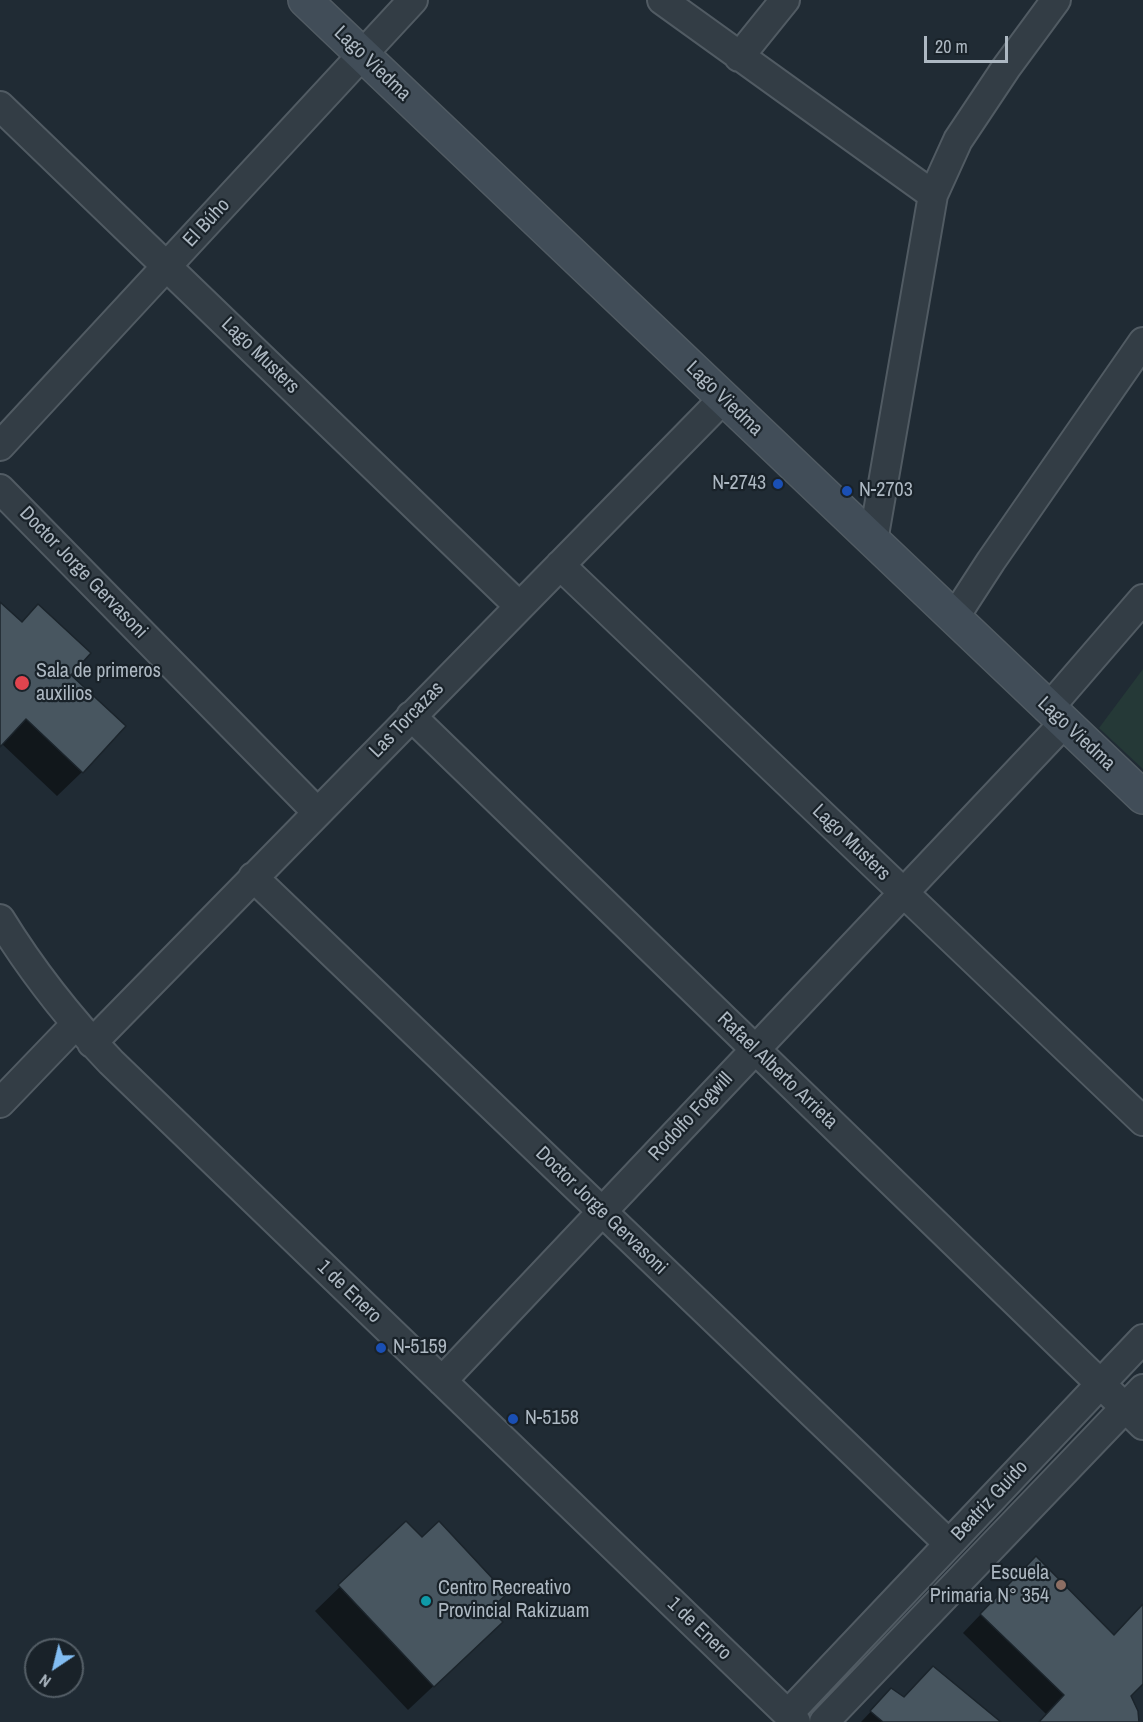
<!DOCTYPE html>
<meta charset="utf-8">
<style>
body{margin:0}
#map{position:relative;width:1143px;height:1722px;overflow:hidden;background:#202b34;font-family:"Archivo Narrow",sans-serif}
canvas{display:block}
.north{position:absolute;left:24px;top:1638px;width:60px;height:60px;box-sizing:border-box;background:#192229;border:2px solid #545e66;border-radius:50%;rotate:215deg;font-size:16px;font-weight:700;line-height:24px;text-align:center;color:#adb8c2}
.north::after{content:'';display:block;margin:auto;width:21px;height:27px;background:#82bdf2;clip-path:polygon(50% 0,100% 100%,50% 72%,0 100%)}
.scale{position:absolute;left:924px;top:36px;width:84px;height:27px;box-sizing:border-box;border:3px solid #adb8c2;border-top:0;padding-left:8px;font-size:18px;line-height:21px;white-space:nowrap;color:#adb8c2;-webkit-text-stroke:4px #192229;paint-order:stroke}
</style>
<div id="map">
<canvas width="1143" height="1722"></canvas>
<div class="north">N</div>
<div class="scale">20 m</div>
</div>
<script>
const g = document.querySelector('canvas').getContext('2d');
g.lineJoin = 'round';
function fillPath(path, color) {
  g.fillStyle = color;
  g.fill(path, 'evenodd');
}
function stroke(path, color, width, dash) {
  g.strokeStyle = color;
  g.lineWidth = width;
  g.lineCap = dash ? 'butt' : 'round';
  g.setLineDash(dash || []);
  g.stroke(path);
}
function label(font, color, halo, rows, align = 'center') {
  g.font = font + ' "Archivo Narrow",sans-serif';
  g.lineWidth = 4.5;
  g.setLineDash([]);
  g.textBaseline = 'middle';
  g.strokeStyle = halo;
  g.fillStyle = color;
  for (const [text, x, y, turn = 0] of rows) {
    g.save();
    g.translate(x, y);
    g.rotate((+turn || 0) * Math.PI / 180);
    g.textAlign = isNaN(turn) ? turn : align;
    if (halo) g.strokeText(text, 0, 0);
    g.fillText(text, 0, 0);
    g.restore();
  }
}
fillPath(new Path2D(`
 M1143,669v100l-44,-41z`), '#253937');
fillPath(new Path2D(`
 M0,604l69,71 13,97 -25,24 -56,-53 -1,2z
 M406,1523l83,86 -13,37 -68,64 -93,-99z
 M1017,1576l96,60 30,-32v78l-13,14 7,26h-98l7,-8 -83,-81z
 M891,1690l12,9 96,23h-138z`), '#0007');
const building = new Path2D(`
 M0,602l22,20 16,-18 53,49 -20,22 55,51 -43,47 -57,-54 -26,28z
 M406,1521l16,16 17,-16 68,73 -17,15 13,13 -69,65 -96,-102z
 M1036,1556l78,79 29,-31v80l-12,12 7,15 1,11h-100l25,-27 -84,-81z
 M933,1666l68,56h-118l-13,-11 21,-23 13,9z`);
fillPath(building, '#485660');
stroke(building, '#1b242b', 1.5);
const street = new Path2D(`
 M662,0l271,195
 M739,57l46,-57
 M0,106l519,500
 M0,446l413,-446
 M0,489l317,323
 M873,541l60,-346 25,-55 48,-72 50,-68
 M560,565l583,556
 M954,618l37,-57 152,-219
 M1048,709l95,-110
 M411,716l732,709
 M253,877l696,667
 M0,919c32,52 69,99 111,143l685,660
 M92,1043l631,-644
 M0,1103l76,-79
 M442,1381l622,-658
 M788,1714l355,-375
 M824,1722l319,-333`);
const secondary = new Path2D(`
 M305,0l838,797`);
stroke(street, '#515b63', 32);
stroke(secondary, '#515b63', 36);
stroke(street, '#333d45', 28);
stroke(secondary, '#414d58', 33);
for (const [x, y, r, color] of [
 [778,484,6,"#1a4fb4"],
 [847,491,6,"#1a4fb4"],
 [22,683,8,"#e0444e"],
 [381,1348,6,"#1a4fb4"],
 [513,1419,6,"#1a4fb4"],
 [1061,1585,6,"#8d6e63"],
 [426,1601,6,"#0f9aa8"]
]) {
  const dot = new Path2D();
  dot.arc(x, y, r, 0, 2 * Math.PI);
  g.fillStyle = color;
  g.fill(dot);
  stroke(dot, '#192229', 2);
}
label('20px', '#adb8c2', '#192229', [
 ["Lago Viedma",372,64,44],
 ["El Búho",207,223,-47],
 ["Lago Musters",260,356,44],
 ["Lago Viedma",724,399,44],
 ["Doctor Jorge Gervasoni",83,573,46],
 ["Las Torcazas",407,720,-46],
 ["Lago Viedma",1076,734,43],
 ["Lago Musters",851,843,44],
 ["Rafael Alberto Arrieta",777,1071,44],
 ["Rodolfo Fogwill",691,1117,-47],
 ["Doctor Jorge Gervasoni",601,1211,44],
 ["1 de Enero",349,1292,44],
 ["Beatriz Guido",990,1501,-47],
 ["1 de Enero",699,1629,44]
]);
label('20px', '#adb8c2', '#192229', [
 ["N-2743",766,484,"right"],
 ["N-2703",859,491],
 ["Sala de primeros",36,672],
 ["auxilios",36,695],
 ["N-5159",393,1348],
 ["N-5158",525,1419],
 ["Escuela",1049,1574,"right"],
 ["Primaria N° 354",1049,1597,"right"],
 ["Centro Recreativo",438,1589],
 ["Provincial Rakizuam",438,1612]
], 'left');
</script>
